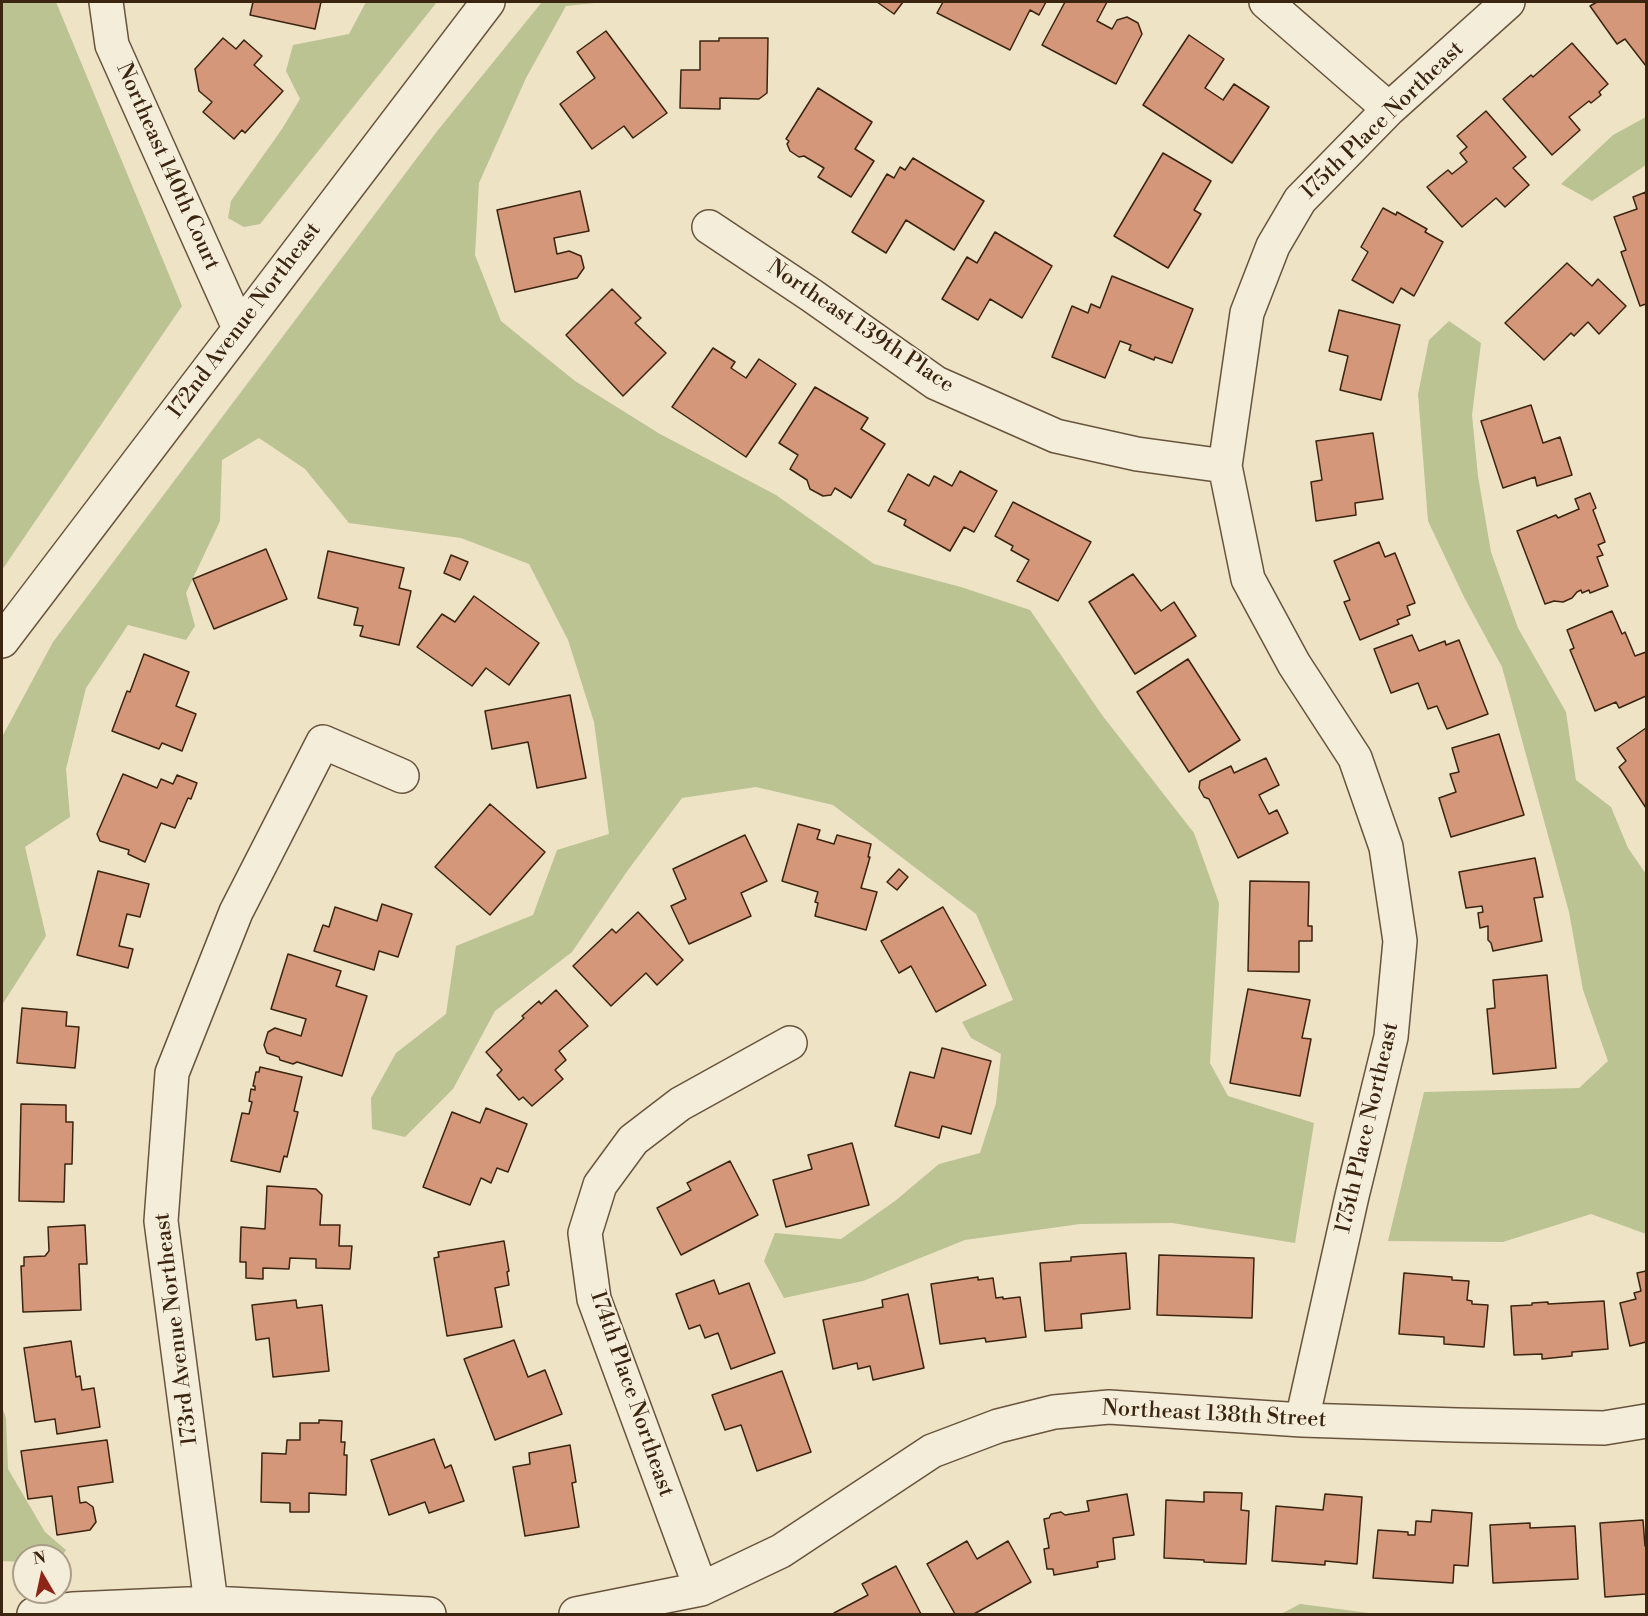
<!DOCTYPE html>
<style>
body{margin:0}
#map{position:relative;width:1648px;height:1616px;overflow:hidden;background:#eee3c5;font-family:"Libre Bodoni",serif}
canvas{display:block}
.frame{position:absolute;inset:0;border:3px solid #3b2410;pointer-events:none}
.north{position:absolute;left:12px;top:1544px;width:60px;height:60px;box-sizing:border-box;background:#f4edd9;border:2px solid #aa9d89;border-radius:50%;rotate:351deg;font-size:16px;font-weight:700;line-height:24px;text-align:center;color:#3b2410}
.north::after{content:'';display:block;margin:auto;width:21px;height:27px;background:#8f2418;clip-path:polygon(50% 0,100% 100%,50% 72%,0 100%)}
</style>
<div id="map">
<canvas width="1648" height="1616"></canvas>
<div class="frame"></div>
<div class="north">N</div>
</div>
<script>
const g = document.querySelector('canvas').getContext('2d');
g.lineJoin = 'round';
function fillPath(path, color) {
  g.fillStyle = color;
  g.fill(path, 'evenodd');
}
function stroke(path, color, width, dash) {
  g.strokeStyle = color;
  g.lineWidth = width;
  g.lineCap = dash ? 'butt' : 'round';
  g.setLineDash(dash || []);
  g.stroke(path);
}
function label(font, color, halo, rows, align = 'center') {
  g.font = font + ' "Libre Bodoni",serif';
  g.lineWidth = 4.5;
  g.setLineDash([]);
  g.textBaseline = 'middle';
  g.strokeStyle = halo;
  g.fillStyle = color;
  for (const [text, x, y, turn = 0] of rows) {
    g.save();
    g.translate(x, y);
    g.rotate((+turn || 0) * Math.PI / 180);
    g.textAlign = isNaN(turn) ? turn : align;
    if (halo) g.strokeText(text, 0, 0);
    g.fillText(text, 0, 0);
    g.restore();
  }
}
fillPath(new Path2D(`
 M2,2h54l126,304 -180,264z
 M366,2h71l-177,222 -16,3 -16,-9 3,-17 51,-72 18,-30 -14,-28 7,-26 56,-11z
 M542,2h62l-38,4 -40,72 -47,105 -4,72 26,66 74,60 85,53 116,61 98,69 87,23 69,23 72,105 92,118 25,70 -9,160 18,33 86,27 -19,120 -123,-20 -92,1 -115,16 -102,41 -79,17 -20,-37 11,-28 66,6 54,-38 44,-37 41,-11 16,-50 5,-49 -30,-16 -9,-16 51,-22 -37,-86 -143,-109 -77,-18 -74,11 -54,72 -56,82 -77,59 -42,78 -48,48 -33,-8 -1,-31 25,-45 50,-39 10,-68 77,-31 24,-65 52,-16 -15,-112 -26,-82 -39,-76 -68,-26 -112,-15 -44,-54 -46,-31 -37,22 -2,61 -34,72 9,33 -9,14 -58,-15 -42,63 -20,81 4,48 -45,30 21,89 -44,69v-268l51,-95 385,-512z
 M1646,117v48l-54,36 -31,-17 52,-49z
 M1449,321l32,22 -9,72 6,61 13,76 27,76 48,84 10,68 35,27 17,41 18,26v360l-55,-20 -88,28 -115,-1 36,-149 155,-4 29,-27 -25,-71 -14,-78 -67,-245 -38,-70 -36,-76 -10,-127 11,-54z
 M2,1407l4,11 2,51 37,63 21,18 -6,9v-3h-36v6l-22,-1z
 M1300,1604h1l75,10h-95z`), '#bbc393');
const building = new Path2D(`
 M253,2h68l-6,27 -65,-14z
 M877,2h26l-9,12z
 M943,2h103l-7,13 -9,-5 -20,40 -73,-37z
 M1065,2h42l-10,19 15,8 5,-9 10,-3 11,6 4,11 -26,50 -74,-39z
 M1597,2h49v64l-21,-27 -8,5 -27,-38z
 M606,31l61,82 -34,25 -9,-12 -32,23 -32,-45 35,-26 -18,-26z
 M1189,35l35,24 -19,29 18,12 11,-16 35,23 -37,56 -89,-58z
 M223,38l13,11 8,-9 18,16 -8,9 29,26 -38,42 -3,-3 -8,9 -31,-27 9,-10 -13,-11 -4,-22z
 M719,38h49l-1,55 -8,6 -39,-1v11l-40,-1 1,-38h19v-29h19z
 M1572,43l36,41 -9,8 2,3 -10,8 -2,-2 -20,16 11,13 -28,25 -49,-56 28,-24 2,2z
 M818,88l54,34 -17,27 19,12 -23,36 -33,-20 6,-9 -20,-12 -5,1 -9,-6 -3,-7 2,-3 -3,-2z
 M1486,111l40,46 -13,11 16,17 -24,22 -9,-9 -34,29 -35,-40 21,-17 4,4 15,-12 -7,-9 7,-6 -10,-11z
 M1163,153l48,28 -17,29 7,4 -33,54 -54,-32z
 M913,158l71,43 -30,49 -48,-30 -20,33 -34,-21 35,-58 7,4 6,-11 5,3z
 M580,191l9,40 -35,7 3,16 12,-3 12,5 3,12 -7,10 -62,14 -18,-82z
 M1646,192v112l-6,2 -19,-54 5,-2 -12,-33 23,-8 -4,-12z
 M1383,208l13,7 1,-3 30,17 -2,3 18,10 -29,54 -13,-8 -8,15 -41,-23 16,-28 -7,-5z
 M995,232l57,34 -30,52 -32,-19 -12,21 -36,-21 25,-42 10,6z
 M1567,263l25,23 6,-7 28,27 -27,28 -11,-12 -14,14 -3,-3 -27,27 -39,-37z
 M1112,276l81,33 -21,54 -17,-6 -1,3 -25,-10 2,-5 -11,-4 -15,37 -53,-21 20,-51 16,7 3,-9 9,4z
 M612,289l29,29 -6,5 31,30 -43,43 -57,-61z
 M1339,310l61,15 -19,75 -41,-10 8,-34 -19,-5z
 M713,348l22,14 -4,6 15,10 13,-19 37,25 -50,73 -74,-50z
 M815,387l53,31 -7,11 24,15 -34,54 -16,-10 -4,7 -8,1 -13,-7 -3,-9 -17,-11 8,-14 -19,-12z
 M1531,405l12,38 17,-6 12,38 -35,11 -2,-9 -32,11 -22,-67z
 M1373,433l10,66 -28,4 1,12 -40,6 -5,-39 11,-2 -6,-39z
 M960,471l37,20 -23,41 -10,-5 -14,24 -46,-26 2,-5 -18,-9 20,-37 21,12 5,-10 18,10z
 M1590,493l6,15 -3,2 12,32 -7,3 5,10 -6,2 11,29 -18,7 -1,-3 -7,3 -1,-3 -4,2 -5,6 -9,4 -9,-1 -9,3 -28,-73 39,-16 2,3 21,-9 -4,-10z
 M1013,502l78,40 -33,59 -41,-20 12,-21 -18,-10 2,-4 -18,-10z
 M1379,542l6,15 10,-4 20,50 -8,3 3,9 -13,5 2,4 -39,16 -16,-38 6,-2 -16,-39z
 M266,549l21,50 -73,30 -21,-50z
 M328,551l76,17 -5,20 12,3 -12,54 -39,-9 3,-10 -9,-1 4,-17 -40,-10z
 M451,555l17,7 -8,18 -16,-7z
 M1133,574l28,37 13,-9 22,34 -61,38 -46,-72z
 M474,596l65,47 -30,42 -23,-17 -14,18 -55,-39 25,-33 13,8z
 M1612,611l10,23 3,-2 10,24 11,-4v44l-27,12 -3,-6 -21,9 -25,-61 4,-2 -7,-18z
 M1412,635l7,16 26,-10 1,4 13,-5 29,74 -41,15 -10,-23 -9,3 -10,-26 -27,10 -17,-44z
 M144,654l45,18 -13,34 20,8 -14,37 -20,-8 -3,6 -47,-18 15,-40 3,1z
 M1188,659l52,81 -51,32 -52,-80z
 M570,695l16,83 -49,10 -9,-46 -36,7 -7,-38z
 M1646,728v80l-27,-41 7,-6 -9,-13z
 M1499,734l25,81 -73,22 -12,-39 17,-6 -6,-18 9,-2 -7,-24z
 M1266,758l13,27 -20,10 10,19 8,-4 11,23 -50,25 -29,-59 -5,-2 -5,-9 1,-7 31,-15 3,7z
 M123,774l34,14 4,-9 12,5 4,-9 20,8 -6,16 -3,-1 -13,30 -14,-5 -16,39 -17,-8 1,-4 -29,-9 -3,-7z
 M490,804l55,48 -55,63 -55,-48z
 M798,824l22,6 -3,9 17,5 3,-9 34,9 -3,13h2l-9,31 16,4 -11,38 -51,-14 3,-13 -3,-1 3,-10 -36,-11z
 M745,835l22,46 -26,12 10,23 -62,28 -18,-38 15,-7 -13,-30z
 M1535,858l8,39 -9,1 8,43 -49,10 -2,-8 -3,-3v-14l-8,2 -2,-15 5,-1 -1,-6 -16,2 -7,-36z
 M899,869l9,8 -11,13 -10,-8z
 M98,871l51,13 -9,33 -13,-3 -8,32 14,3 -5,19 -51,-13z
 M1250,881l59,1 -1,44h4v15h-13v31l-51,-1z
 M382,904l30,10 -14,43 -19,-6 -5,19 -60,-19 9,-26 6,2 6,-20 42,14z
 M943,907l43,78 -50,27 -25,-46 -12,7 -18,-32z
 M638,912l45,48 -26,25 -11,-12 -35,33 -38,-40 39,-37 4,4z
 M288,954l53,17 -5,15 31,10 -25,80 -45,-14 -4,2 -13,-4 -1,-3 -12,-4 -3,-8 4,-13 7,-4 26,8 5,-17 -35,-10z
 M1547,975l9,93 -63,6 -6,-65 8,-1 -2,-28z
 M1248,989l62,11 -8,38 9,1 -11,57 -70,-13z
 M556,990l32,36 -29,25 7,9 -11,10 8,9 -31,27 -9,-9 -4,3 -22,-25 5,-5 -16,-18 38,-34 -2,-2 17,-15 2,3z
 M22,1008l45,4 -1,14 13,1 -4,41 -58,-5z
 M942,1048l49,13 -20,73 -29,-8 -3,12 -44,-12 15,-54 24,6z
 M260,1067l42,10 -8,34 4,1 -11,45 -3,-1 -4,16 -49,-11 11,-48 7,1 3,-12 -3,-1 2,-12 4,1v-4h-2l3,-14h3z
 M21,1104l45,1v17h7l-1,42h-7l-1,38 -45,-1z
 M486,1108l41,16 -19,48 -11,-4 -6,15 -10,-5 -11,27 -47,-18 29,-75 28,11z
 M852,1143l17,62 -83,22 -13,-47 39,-11 -4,-14z
 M730,1161l28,54 -77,40 -24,-47 34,-18 -4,-7z
 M267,1186l49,3 6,6 -2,30h20l-1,21h13l-2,23 -34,-1v-9l-26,-1 -1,11 -26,-1v11l-17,-1v-16h-6l1,-35 24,2z
 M85,1225l2,39h-8l2,46 -58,2 -2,-46h3v-9l21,-1 4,-5 -1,-24z
 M504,1241l5,30 -2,1 2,13 -14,3 7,39 -55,9 -13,-78 5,-1 -1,-5z
 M1126,1253l4,56 -49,5 1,14 -37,3 -5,-68 31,-2v-4z
 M1159,1255l95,3 -2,60 -95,-3z
 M1646,1271v71l-16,4 -10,-43 16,-4 -2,-6 7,-2 -4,-18z
 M1404,1273l48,4v3l17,1 -2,19 5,1v3l16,1 -4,42 -40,-3v-7l-45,-3z
 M978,1277v3l15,-2 3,20 7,-1v2l17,-2 6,40 -40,5 -1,-4 -45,6 -9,-60z
 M714,1280l5,14 30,-11 26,70 -44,16 -13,-36 -13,5 -5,-13 -11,4 -13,-35z
 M908,1294l16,74 -51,12 -3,-14 -12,3 -1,-6 -24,6 -10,-49 60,-13 -1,-7z
 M296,1300l1,8 25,-3 7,66 -56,6 -4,-39 -13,2 -4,-35z
 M1604,1301l4,48 -36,3v4l-30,3v-5l-28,1 -3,-49 21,-1v-2l16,-1v2z
 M514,1340l14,37 17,-7 17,44 -67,26 -31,-81z
 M71,1341l5,36 4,-1 2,14 12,-2 6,39 -43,7 -2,-15 -20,3 -11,-74z
 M782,1371l29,81 -54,19 -16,-46 -16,5 -13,-35z
 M319,1420l23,1 -1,21h4l-1,13h3l-1,40 -37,-2v19h-19v-9l-29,-1 1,-49 24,1 1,-14h13v-17h19z
 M434,1439l11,29 6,-3 13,36 -35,12 -4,-11 -36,13 -18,-55z
 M107,1440l6,42 -35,5 2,16 6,-1 7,5 3,15 -6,8 -33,5 -5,-39 -24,3 -7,-48z
 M570,1445l6,37 -4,1 7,44 -54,9 -12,-69 17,-3 -1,-11z
 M1204,1492l38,1 -1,17 8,1 -3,53 -42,-2v-2l-40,-2 2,-58 38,2z
 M1127,1494l7,41 -21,3 2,21 -18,3 1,5 -44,8 -1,-6h-6l-3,-20 5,-1 -5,-29 5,-1 2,-4 10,-2 4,3 24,-4 -2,-10z
 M1325,1494l37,3 -5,67 -32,-3v4l-53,-4 4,-55 47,4z
 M1432,1510l40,3 -4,53 -14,-1 -1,18 -80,-5 5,-48 30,2v3h7l1,-14 15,1z
 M1643,1520l2,26h1v48l-41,3 -5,-74z
 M1530,1523v5l45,-2 3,53 -85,4 -3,-58z
 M967,1541l10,18 31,-18 23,41 -57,32h-19l-28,-50z
 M896,1566l25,48h-86l-1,-1 34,-18 -6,-11z`);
fillPath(building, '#d49779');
stroke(building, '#3b2410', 1.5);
const minor = new Path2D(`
 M106,2l6,43 127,283
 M1266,2l123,107
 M709,227l102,68 125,88 120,53 81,18 88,12
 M2,641l486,-639
 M1302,1420l50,-224 39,-159 9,-96 -14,-94 -31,-89 -61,-94 -46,-85 -23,-113 22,-153 26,-67 27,-46 89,-91 119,-107
 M701,1589l-107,-290 -9,-66 15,-48 33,-45 47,-36 110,-61
 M211,1603l-50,-382 11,-148 64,-161 87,-170 79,34
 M34,1614l38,-5 139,-6 218,11
 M576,1614l125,-25 80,-38 151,-100 66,-25 56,-14 55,-5 193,13 155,5 147,3 42,-7`);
stroke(minor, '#68543d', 36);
stroke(minor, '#f4edd9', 33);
label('22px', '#3b2410', '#f4edd9', [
 ["175th Place Northeast",1383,121,-44],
 ["Northeast 140th Court",167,167,66],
 ["172nd Avenue Northeast",245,321,-53],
 ["Northeast 139th Place",860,327,34],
 ["175th Place Northeast",1368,1128,-77],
 ["173rd Avenue Northeast",177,1329,-97],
 ["174th Place Northeast",631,1394,71],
 ["Northeast 138th Street",1214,1415,3]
]);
</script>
